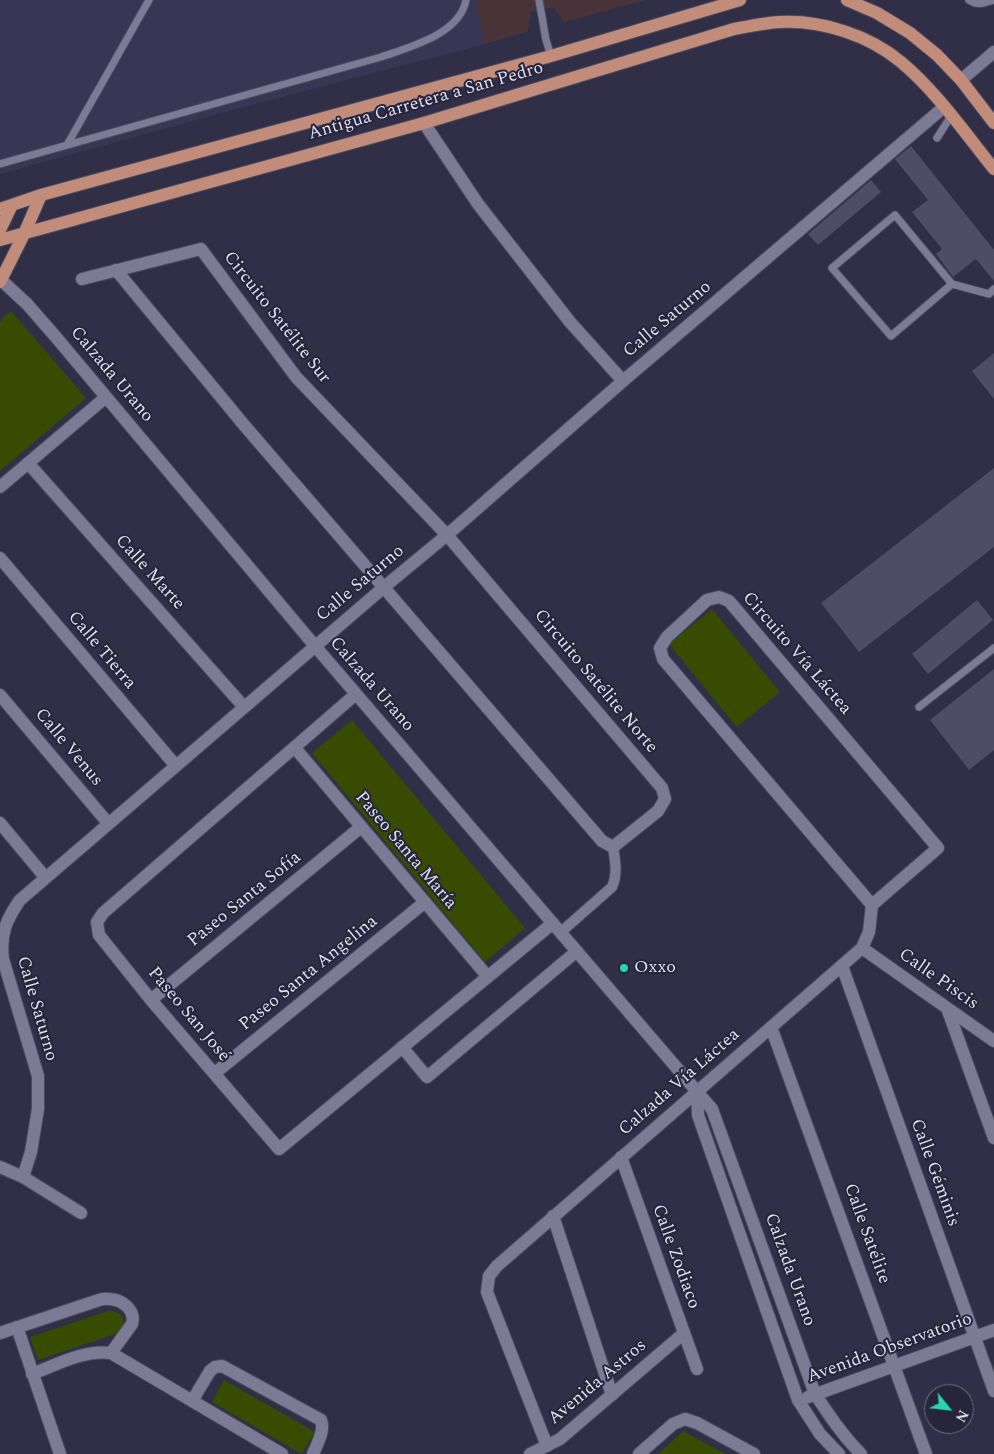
<!DOCTYPE html>
<meta charset="utf-8">
<style>
body{margin:0}
#map{position:relative;width:994px;height:1454px;overflow:hidden;background:#302f47;font-family:Spectral,serif}
canvas{display:block}
.north{position:absolute;left:924px;top:1384px;width:50px;height:50px;box-sizing:border-box;background:#27253c;border:1px solid #716f83;border-radius:50%;rotate:119deg;font-size:14px;font-weight:700;line-height:20px;text-align:center;color:#dfdfee}
.north::after{content:'';display:block;margin:auto;width:18px;height:22px;background:#26d5ae;clip-path:polygon(50% 0,100% 100%,50% 72%,0 100%)}
</style>
<div id="map">
<canvas width="994" height="1454"></canvas>
<div class="north">N</div>
</div>
<script>
const g = document.querySelector('canvas').getContext('2d');
g.lineJoin = 'round';
function fillPath(path, color) {
  g.fillStyle = color;
  g.fill(path, 'evenodd');
}
function stroke(path, color, width, dash) {
  g.strokeStyle = color;
  g.lineWidth = width;
  g.lineCap = dash ? 'butt' : 'round';
  g.setLineDash(dash || []);
  g.stroke(path);
}
function label(font, color, halo, rows, align = 'center') {
  g.font = font + ' Spectral,serif';
  g.lineWidth = 4;
  g.setLineDash([]);
  g.textBaseline = 'middle';
  g.strokeStyle = halo;
  g.fillStyle = color;
  for (const [text, x, y, turn = 0] of rows) {
    g.save();
    g.translate(x, y);
    g.rotate((+turn || 0) * Math.PI / 180);
    g.textAlign = isNaN(turn) ? turn : align;
    if (halo) g.strokeText(text, 0, 0);
    g.fillText(text, 0, 0);
    g.restore();
  }
}
fillPath(new Path2D(`
 M0,0h645l-81,22 -10,-15 -23,5 -3,19 -43,13 -249,65 -236,65z`), '#383654');
fillPath(new Path2D(`
 M475,0h170l-81,22 -10,-15 -23,5 -3,19 -43,13z`), '#483338');
fillPath(new Path2D(`
 M11,311l75,87 -86,73v-148l4,-7z
 M712,609l68,83 -43,35 -68,-83z
 M352,720l173,208 -40,34 -173,-209z
 M108,1311c15,-1 21,11 10,22l-80,27 -8,-23z
 M224,1380l91,52 -13,22 -90,-52z
 M683,1431l43,23h-68z`), '#384b00');
fillPath(new Path2D(`
 M911,146l83,104v31l-18,-22 -23,18 -17,-23 6,-5 -30,-37 16,-12 -33,-41z
 M871,180l10,12 -63,53 -10,-11z
 M994,353v46l-22,-28z
 M994,468v79l-135,105 -38,-49z
 M977,600l16,20 -65,54 -16,-20z
 M994,669v81l-25,20 -39,-50z`), '#4e4d67');
const service = new Path2D(`
 M539,0l7,40 5,16
 M969,0c9,6 15,3 25,0
 M937,138l14,-22
 M67,145l82,-145
 M0,164l381,-107c29,-10 79,-23 85,-57
 M952,284l-61,52 -59,-68 63,-53 57,69 37,10 5,-5
 M919,707l75,-59`);
const pedestrian = new Path2D(`
 M561,932l51,-45c6,-13 3,-27 1,-40`);
const minor = new Path2D(`
 M961,80l33,-28
 M424,123l54,81 92,118 53,59
 M0,279l27,25 28,32 260,310 397,463 103,285c14,21 28,42 46,60
 M82,279l119,-30 95,128 151,158 215,253 3,11 -7,12 -45,36 -11,-6 -358,-416 -128,-155
 M28,463l216,244
 M0,487l106,-90
 M0,558l176,208
 M719,597l10,4 209,247 -66,57 -209,-246 -3,-11 7,-11 40,-37z
 M356,694l-253,219 -6,9 2,13 52,65 128,149 274,-226
 M0,695l108,128
 M295,748l193,229
 M0,823l45,54
 M862,948l132,93
 M842,966l152,425
 M151,1000l210,-173
 M947,1008l47,130
 M771,1027l155,427
 M402,1047l25,30 150,-126
 M215,1073l210,-171
 M697,1091l1,24 100,285 22,34 19,20
 M621,1157l76,212
 M0,1167l23,10 58,36
 M23,1177l8,-25 7,-43v-33l-35,-117c-3,-25 3,-39 17,-59l363,-312 64,-53 176,-154 321,-274
 M553,1216l59,179
 M17,1327l43,127
 M0,1333l96,-32c3,-1 8,-3 12,-2 13,0 28,10 24,25l-21,29
 M32,1374c24,-9 53,-25 79,-21l171,101
 M808,1397l186,-67
 M192,1401l18,-30 5,-4 7,-1 99,54c4,11 -4,24 -8,34
 M547,1446l-60,-154 2,-16 8,-10 365,-318 7,-16 3,-27
 M530,1454l30,-15 124,-106
 M639,1454l34,-30 12,-5 12,4 57,31`);
const primary = new Path2D(`
 M847,0l30,13 33,20 27,22 24,25 33,43
 M0,209l41,-14 510,-139 189,-56
 M0,230l12,-25
 M0,240l424,-117 310,-94c15,-3 30,-6 46,-7 41,-2 89,13 121,40 35,29 64,71 93,107
 M0,282l24,-48 17,-39`);
stroke(service, '#4c4b5e', 9);
stroke(pedestrian, '#4c4b5e', 12);
stroke(minor, '#4c4b5e', 14);
stroke(primary, '#4c4b5e', 14);
stroke(service, '#7c7b96', 7);
stroke(pedestrian, '#7c7b96', 10);
stroke(minor, '#7c7b96', 12);
stroke(primary, '#c18c7a', 12);
for (const [x, y, r, color] of [
 [624,968,5,"#26d5ae"]
]) {
  const dot = new Path2D();
  dot.arc(x, y, r, 0, 2 * Math.PI);
  g.fillStyle = color;
  g.fill(dot);
  stroke(dot, '#27253c', 2);
}
label('18px', '#dfdfee', '#27253c', [
 ["Antigua Carretera a San Pedro",426,102,-16],
 ["Circuito Satélite Sur",276,318,52],
 ["Calle Saturno",668,320,-40],
 ["Calzada Urano",111,375,50],
 ["Calle Marte",149,573,48],
 ["Calle Saturno",361,584,-40],
 ["Calle Tierra",101,651,50],
 ["Circuito Vía Láctea",796,654,49],
 ["Circuito Satélite Norte",595,682,50],
 ["Calzada Urano",371,685,49],
 ["Calle Venus",68,748,50],
 ["Paseo Santa María",405,851,50],
 ["Paseo Santa Sofía",245,900,-39],
 ["Paseo Santa Angelina",309,974,-39],
 ["Calle Piscis",938,980,35],
 ["Calle Saturno",36,1009,74],
 ["Paseo San José",188,1015,50],
 ["Calzada Vía Láctea",680,1083,-41],
 ["Calle Géminis",934,1173,70],
 ["Calle Satélite",866,1234,70],
 ["Calle Zodiaco",675,1257,70],
 ["Calzada Urano",789,1270,70],
 ["Avenida Observatorio",890,1349,-20],
 ["Avenida Astros",598,1383,-40]
]);
label('18px', '#dfdfee', '#27253c', [
 ["Oxxo",634,968]
], 'left');
</script>
